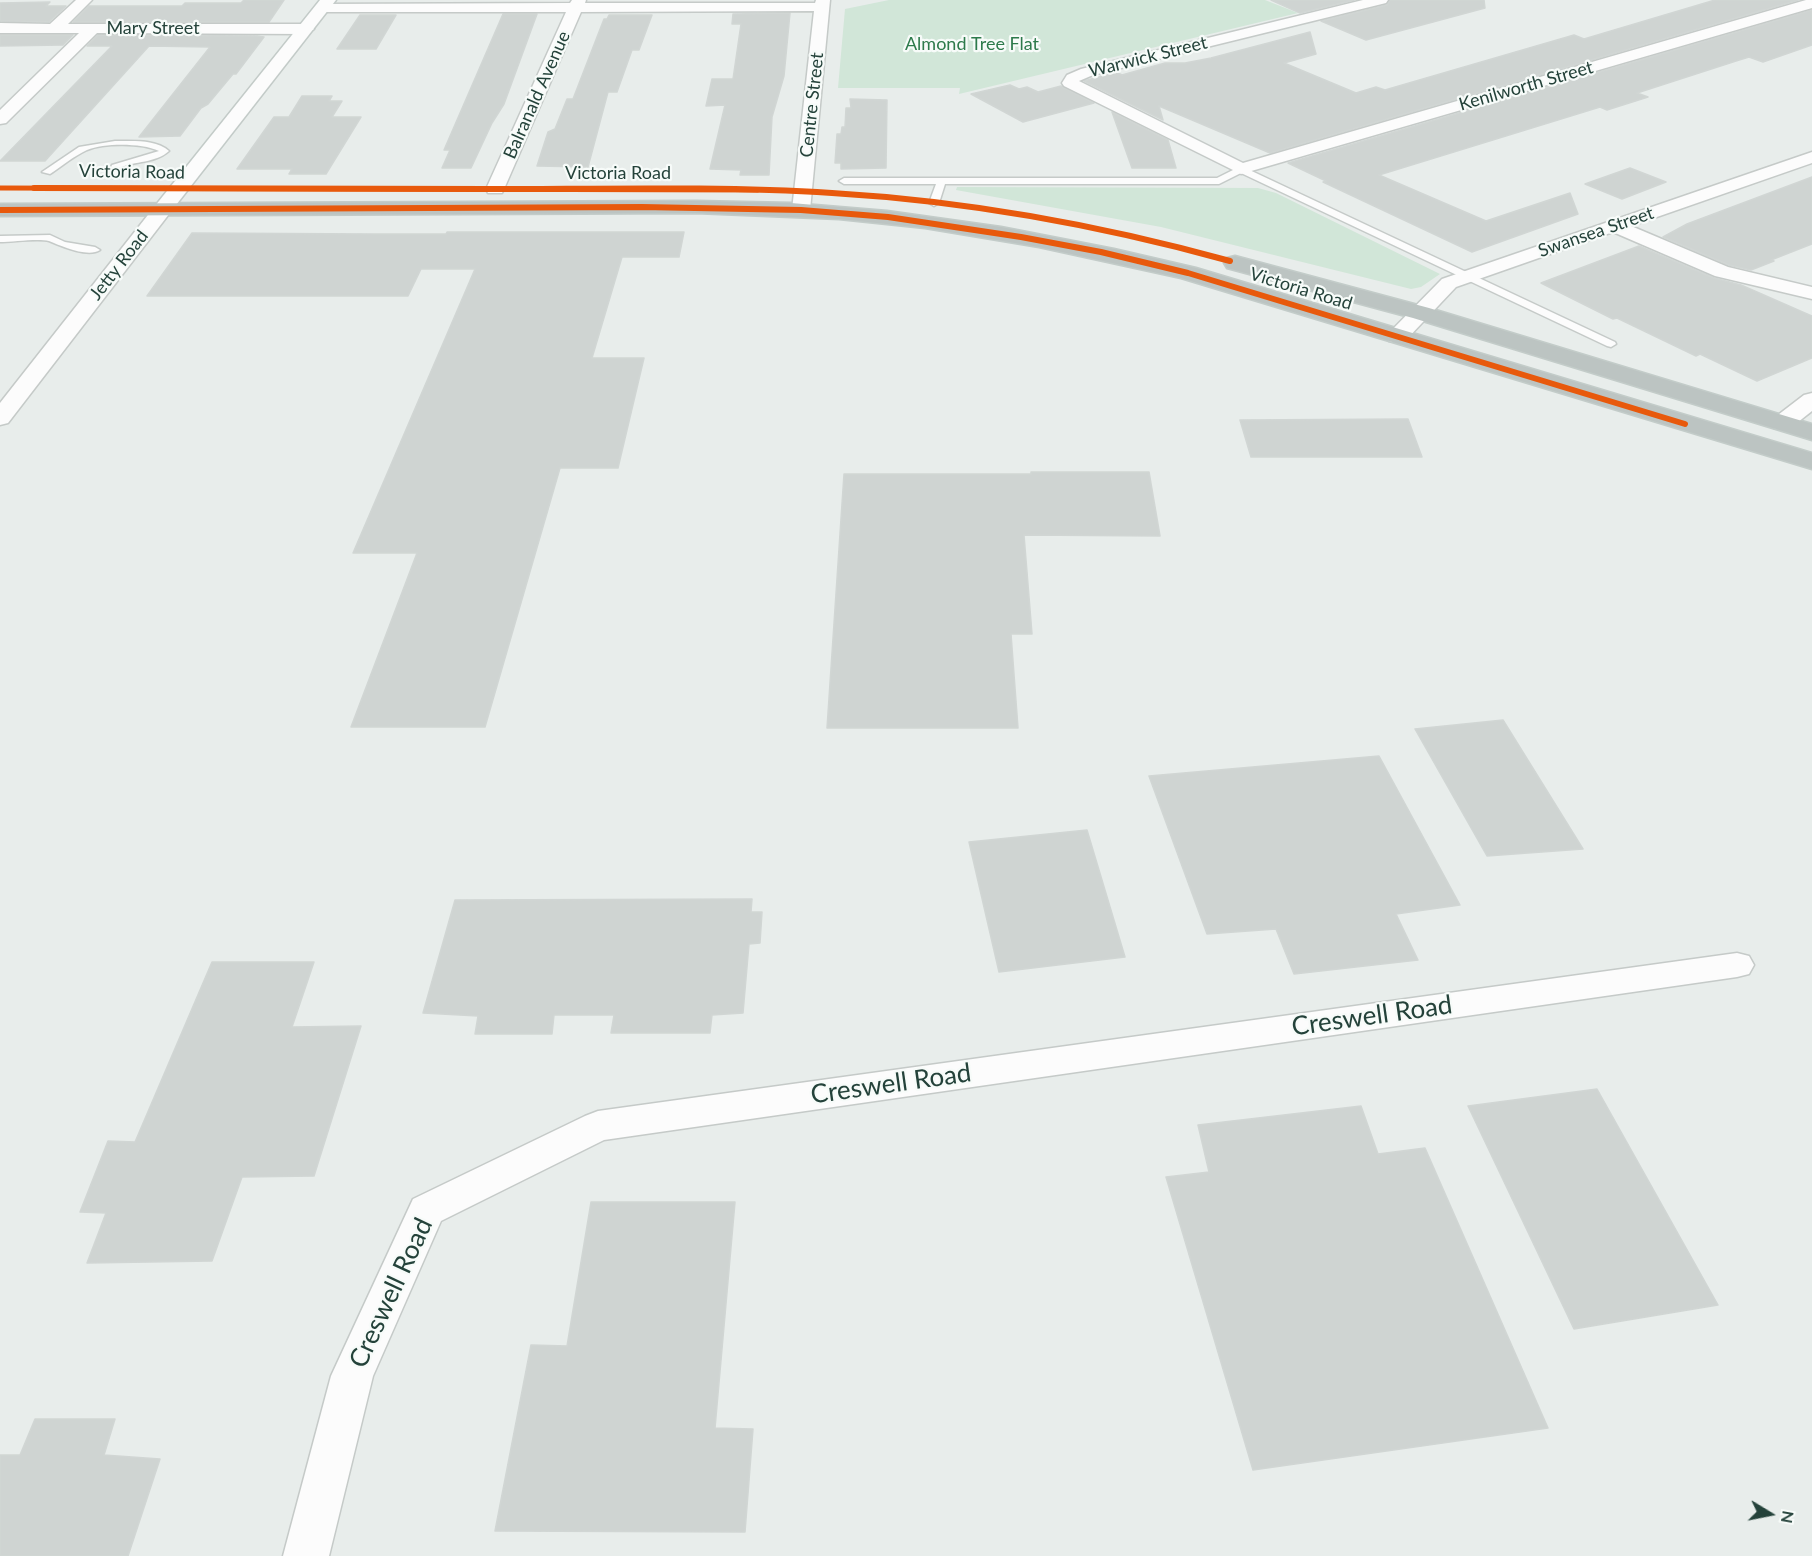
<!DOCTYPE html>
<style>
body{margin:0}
#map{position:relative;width:1812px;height:1556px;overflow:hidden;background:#e8edeb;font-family:Lato,sans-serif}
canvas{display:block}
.north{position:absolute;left:1740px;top:1484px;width:60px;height:60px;-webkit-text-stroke:4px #f7fbf9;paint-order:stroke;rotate:100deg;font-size:16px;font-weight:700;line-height:24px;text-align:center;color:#24423a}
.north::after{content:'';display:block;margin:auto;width:21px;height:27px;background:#24423a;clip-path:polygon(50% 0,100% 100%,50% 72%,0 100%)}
</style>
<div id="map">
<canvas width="1812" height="1556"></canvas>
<div class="north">N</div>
</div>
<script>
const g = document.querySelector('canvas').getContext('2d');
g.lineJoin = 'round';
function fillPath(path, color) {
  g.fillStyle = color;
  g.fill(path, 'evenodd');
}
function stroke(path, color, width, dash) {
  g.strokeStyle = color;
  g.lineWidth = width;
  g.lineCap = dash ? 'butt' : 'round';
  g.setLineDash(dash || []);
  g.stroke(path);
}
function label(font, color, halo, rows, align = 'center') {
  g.font = font + ' Lato,sans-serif';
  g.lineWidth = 4.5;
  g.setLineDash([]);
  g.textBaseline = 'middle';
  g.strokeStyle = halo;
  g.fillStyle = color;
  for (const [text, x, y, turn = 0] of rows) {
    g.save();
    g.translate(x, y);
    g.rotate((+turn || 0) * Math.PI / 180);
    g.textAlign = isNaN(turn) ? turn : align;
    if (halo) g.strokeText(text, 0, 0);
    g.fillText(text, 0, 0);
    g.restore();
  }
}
fillPath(new Path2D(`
 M889,0h376l33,13 -339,81 1,-6h-122l7,-79z
 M957,187l301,1 18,5 164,81 -19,13 -10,2 -250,-62 -205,-37z`), '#d1e6d8');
const building = new Path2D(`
 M244,0h40l-15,22h-196l16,-16h93l3,-3h56z
 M1271,0h83l-54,13z
 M1390,0h94l1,8 -119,32 -45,-19 66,-16z
 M1715,0h83l-528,153 -111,-47 4,14 -79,-39 32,-9 6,3 43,-12h20l26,-5 99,-26 6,22 -32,9 72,30 20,-6 9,3 189,-55 10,4z
 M50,2l-4,4h20l-17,16 -49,-1v-18z
 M1812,10v35l-49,17 -14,-5 -13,4 -99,32 11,4 -41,13 -7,-3 -221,68 107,46 84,-28 8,21 -106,38 -149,-70 3,-1 -38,-18z
 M790,13l-6,63 -12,41 -3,58h-29l1,-5 -31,-1 15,-64 -19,1 6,-27h21l8,-55h-9l1,-10z
 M503,14h34l-33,90 -12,19 -21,45h-29l8,-18h-6z
 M360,15h36l-20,34h-39z
 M609,15h43l-13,35h-7l-15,42h-9l-20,75 -51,-1 11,-34 7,-3 12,-30h6l31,-80h3z
 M0,35h73l-10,10 -63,1z
 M98,35l159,1 7,1 -28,37h-3l-25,30 -7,4 -21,28 -41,1 71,-90 -61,-1 -104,115h-45l112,-115h-25z
 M1010,85l9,4 8,-2 11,5 23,-6 33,17 -71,19 -52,-28z
 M302,96h30l-3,5h13l-10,16h29l-35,57h-37l3,-5h-55l37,-52h15z
 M850,99l37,1 -1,68 -45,1v-6h-6l2,-29h4l1,-7h3l1,-19h5z
 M1112,112l56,28 8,28h-44z
 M1630,168l36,14 -44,17 -37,-15z
 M1812,177v67l-41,16 3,1 -23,9 -22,-5 -66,-28 24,-13z
 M447,232h237l-5,25h-57l-30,101h52l-26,110h-58l-75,259h-134l66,-174h-64l122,-284h-54l-13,27h-261l45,-63 182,1h72z
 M1639,246l75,32 27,7 71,31v42l-55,23 -57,-27 -4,2 -79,-38 -4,1 -72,-36z
 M1408,419l14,38h-171l-11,-37z
 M1031,472h118l11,64 -136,-1 8,99h-21l7,94h-191l17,-254h187z
 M1503,720l80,129 -96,7 -72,-127z
 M1379,756l81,149 -64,9 22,46 -124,14 -18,-45 -69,5 -58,-158z
 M1087,830l38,127 -126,15 -30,-130z
 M752,899l-1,13h11l-2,31 -11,1 -6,69 -31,2 -2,18h-99l3,-18h-60l-2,19h-77l3,-18 -55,-3 32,-113z
 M212,962h102l-22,65 69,-1 -47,150 -72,1 -30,84 -125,2 19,-50 -26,-1 28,-71 27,1z
 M1597,1089l121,216 -144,24 -106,-223z
 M1361,1106l17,48 47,-6 123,280 -295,42 -87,-293 43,-5 -11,-47z
 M591,1202h144l-20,226 38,1 -8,103 -250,-1 36,-186 36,1z
 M35,1419h80l-11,36 56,4 -32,97h-128v-101h20z`);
fillPath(building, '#cfd4d2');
stroke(building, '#d1d6d4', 1.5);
const lane = new Path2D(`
 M115,141c18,0 41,-2 54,10 -13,12 -34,10 -50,17l-1,7 -5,3 -5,-3 4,-10 47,-14c-18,-8 -54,-8 -72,-1 -13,6 -25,16 -37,24l-8,-2 37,-25z
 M1241,166l374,176 1,2 -5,3 -4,-1 -366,-173 -22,11h-274l-6,19 -5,3 -5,-3 7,-19h-92l-5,-3 5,-3h373z
 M50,235l15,7 30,5 5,3c-12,8 -39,-4 -51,-9 -11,-3 -36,1 -49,1v-6z`);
const street = new Path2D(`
 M76,0h16l-24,24h238l8,5 -8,5 -209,-1 -91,90 -6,1v-14l79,-77h-79v-10l50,1z
 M572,0h14l-1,3h230l1,-3h14l-20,210 -2,4h-14l-2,-4 22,-199 -233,1 -77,177 -2,4h-14l-2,-4 80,-177h-244l-7,-4 7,-4 248,-1z
 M1363,0h25l-2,3 -293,72 -14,6 164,82 563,-163h6v8l-571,166 -177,-88 -2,-3 5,-8 14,-6z
 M1812,152v11l-181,63 97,41 84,20v12l-97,-23 -102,-44 -157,55 -51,54 -8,1 -8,-1 -3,-5 56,-57z
 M162,204l7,2 2,4 -2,4 -161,209 -8,2v-22l155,-197z
 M1812,393v18c-12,9 -22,21 -38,17l-4,-5 4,-5 30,-23z
 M1737,953l12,3 5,9 -5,9 -12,3 -1133,163 -163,81 -68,155 -44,180h-46l48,-180 82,-177 172,-83 13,-5z`);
const secondary = new Path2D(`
 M320,0h16l-167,214 -7,2 -7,-2 -3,-4 3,-4z`);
const highway = new Path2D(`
 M696,201l95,2 96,8 114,16 113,22 82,19 616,185v16l-631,-191 -142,-31 -114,-19 -86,-9 -143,-6 -696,3v-12z
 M1235,256l194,52 383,116v16l-399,-122 -186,-50 -3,-5 3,-5z`);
stroke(lane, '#c5cac8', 3);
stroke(street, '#c5cac8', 3);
stroke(secondary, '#c3cbc8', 3);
stroke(highway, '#c3ccc9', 3);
fillPath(lane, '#fcfcfc');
fillPath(street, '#fcfcfc');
fillPath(secondary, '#fcfcfc');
fillPath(highway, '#bcc4c2');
stroke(new Path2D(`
 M0,188l758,2`), '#e8590c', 5);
stroke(new Path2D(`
 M34,188c151,0 302,1 453,1 115,0 230,-3 345,4 135,8 268,32 398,68
 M0,210l642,-3 159,3 87,7 133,20 80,15 87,21 497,151`), '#e8590c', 6);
label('18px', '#24423a', '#f7fbf9', [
 ["Mary Street",153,28],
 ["Warwick Street",1148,57,-14],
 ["Kenilworth Street",1526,86,-16],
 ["Balranald Avenue",537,95,-66],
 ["Centre Street",812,105,-84],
 ["Victoria Road",132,172,1],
 ["Victoria Road",618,173],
 ["Swansea Street",1596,232,-19],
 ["Jetty Road",119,265,-52],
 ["Victoria Road",1301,289,17]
]);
label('18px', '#2d7a4b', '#f7fbf9', [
 ["Almond Tree Flat",972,44]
]);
label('26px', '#24423a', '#f7fbf9', [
 ["Creswell Road",1372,1016,-8],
 ["Creswell Road",891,1084,-8],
 ["Creswell Road",391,1293,-65]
]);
</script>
